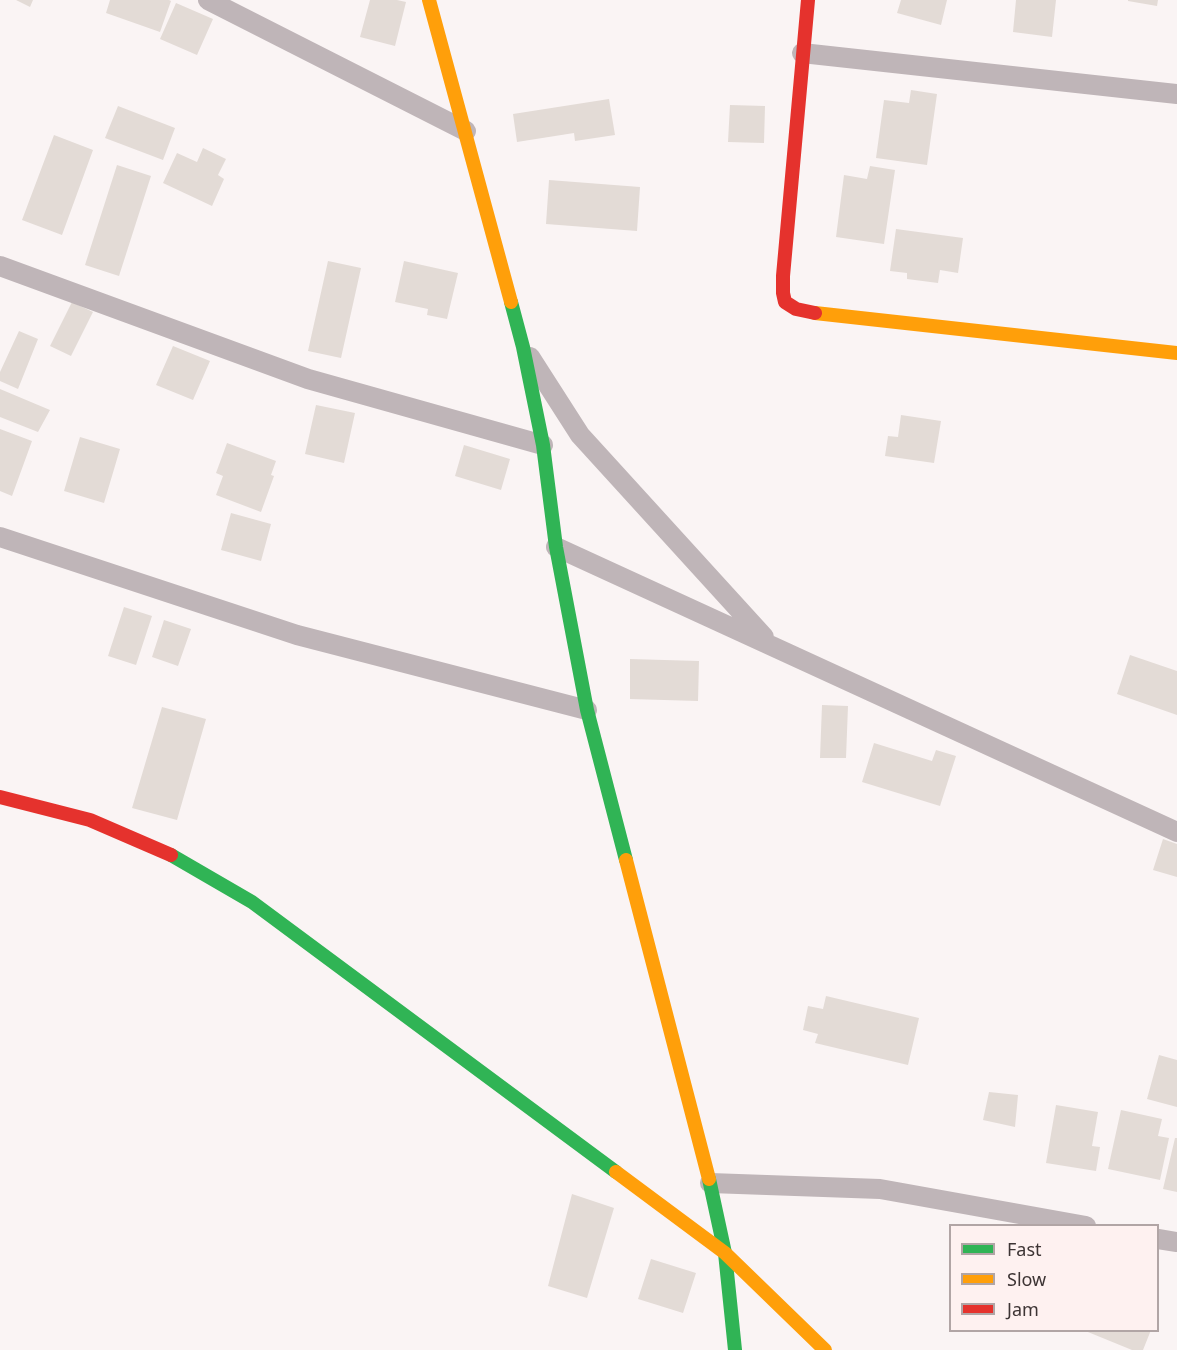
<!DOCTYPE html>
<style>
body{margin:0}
#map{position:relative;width:1177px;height:1350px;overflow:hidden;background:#faf4f4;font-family:"Noto Sans",sans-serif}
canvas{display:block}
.legend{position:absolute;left:949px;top:1224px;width:210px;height:108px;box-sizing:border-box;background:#fef1f0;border:2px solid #b1a5a5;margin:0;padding:8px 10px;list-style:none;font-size:18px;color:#3d3434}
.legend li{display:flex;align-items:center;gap:12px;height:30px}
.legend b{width:30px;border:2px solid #b1a5a5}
</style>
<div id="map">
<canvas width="1177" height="1350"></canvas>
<ul class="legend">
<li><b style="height:8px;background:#30b455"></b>Fast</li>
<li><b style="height:8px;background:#ff9f0a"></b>Slow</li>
<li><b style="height:8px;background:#e5322d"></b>Jam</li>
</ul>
</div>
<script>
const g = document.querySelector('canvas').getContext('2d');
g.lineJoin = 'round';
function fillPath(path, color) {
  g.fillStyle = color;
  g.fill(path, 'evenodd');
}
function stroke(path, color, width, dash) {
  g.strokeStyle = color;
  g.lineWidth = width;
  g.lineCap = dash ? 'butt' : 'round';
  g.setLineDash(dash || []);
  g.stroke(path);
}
fillPath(new Path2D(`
 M16,0h17l-3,7z
 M110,0h59l2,1 -11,31 -54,-19z
 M370,0h27l9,2 -11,44 -35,-9z
 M901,0h46l-6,25 -44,-12z
 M1016,0h40l-4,37 -39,-5z
 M1128,0h30l-1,6 -29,-5z
 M176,3l37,16 -16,36 -37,-16z
 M911,90l26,4 -10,71 -51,-7 8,-58 25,3z
 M609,99l6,36 -40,6 -1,-8 -57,9 -4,-28z
 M730,105l35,1 -1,37 -36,-1z
 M118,106l57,22 -12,32 -58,-22z
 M54,135l39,15 -31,85 -40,-15z
 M203,148l23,11 -8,16 6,4 -12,27 -49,-23 14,-30 20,9z
 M117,165l34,11 -32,100 -34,-11z
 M870,166l25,4 -11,74 -48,-7 8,-62 23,4z
 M549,180l91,7 -3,44 -91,-7z
 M896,229l67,9 -5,35 -18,-3 -2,13 -31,-4v-6l-17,-2z
 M328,261l33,7 -20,90 -33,-7z
 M404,261l54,12 -11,46 -20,-4 1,-6 -33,-7z
 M72,302l21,10 -22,44 -21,-10z
 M19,331l19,8 -20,50 -18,-8v-9z
 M173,346l37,15 -17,39 -37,-15z
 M0,389l50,21 -12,22 -38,-15z
 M316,405l39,8 -11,50 -39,-9z
 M901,415l40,6 -7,42 -49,-7 3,-20 10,1z
 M0,429l32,12 -20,55 -12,-5z
 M80,437l40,12 -16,54 -40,-12z
 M227,443l49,18 -5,14 3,1 -13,36 -45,-17 7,-19 -7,-3z
 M464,445l46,14 -9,31 -46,-14z
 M231,513l40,11 -10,37 -40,-11z
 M124,607l28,9 -16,49 -28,-9z
 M164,620l27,9 -13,37 -26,-9z
 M1130,655l47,16v44l-60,-21z
 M630,659l69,2 -1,40 -68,-2z
 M822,705l26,1 -2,52h-26z
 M162,707l44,12 -29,101 -45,-12z
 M874,743l58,18 4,-11 20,6 -16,50 -78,-24z
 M1163,839l14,5v33l-24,-7z
 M826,996l93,22 -11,47 -93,-22 3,-9 -15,-4 5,-24 15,3z
 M1159,1055l18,5v47l-30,-8z
 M989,1092l29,3 -3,32 -32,-7z
 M1056,1105l42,7 -6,34 8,1 -4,24 -50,-8z
 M1121,1110l41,9 -4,17 11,2 -9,42 -52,-11z
 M1175,1138h2v54l-14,-3z
 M572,1194l42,14 -27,90 -39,-12z
 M651,1259l45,14 -13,40 -45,-14z
 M1083,1330h68l-8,20h-11z`), '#e3dbd6');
stroke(new Path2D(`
 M208,0l258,131
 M802,53l375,41
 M0,266l308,113 235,66
 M530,357l50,78 184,202
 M0,537l297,98 290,75
 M556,547l621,285
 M710,1183l170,6 206,37
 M1158,1239l19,3`), '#bfb5b8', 20);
stroke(new Path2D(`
 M511,302l12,45 20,98 13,102 31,163 39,150
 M171,855l81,47 364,270
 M709,1179l16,74 10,97`), '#30b455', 14);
stroke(new Path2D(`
 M429,0l82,302
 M815,313l362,40
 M626,860l83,319
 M616,1172l109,81 100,97`), '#ff9f0a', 14);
stroke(new Path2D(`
 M808,0l-25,276v17l2,9 11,7 19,4
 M0,797l90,23 81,35`), '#e5322d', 14);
</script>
